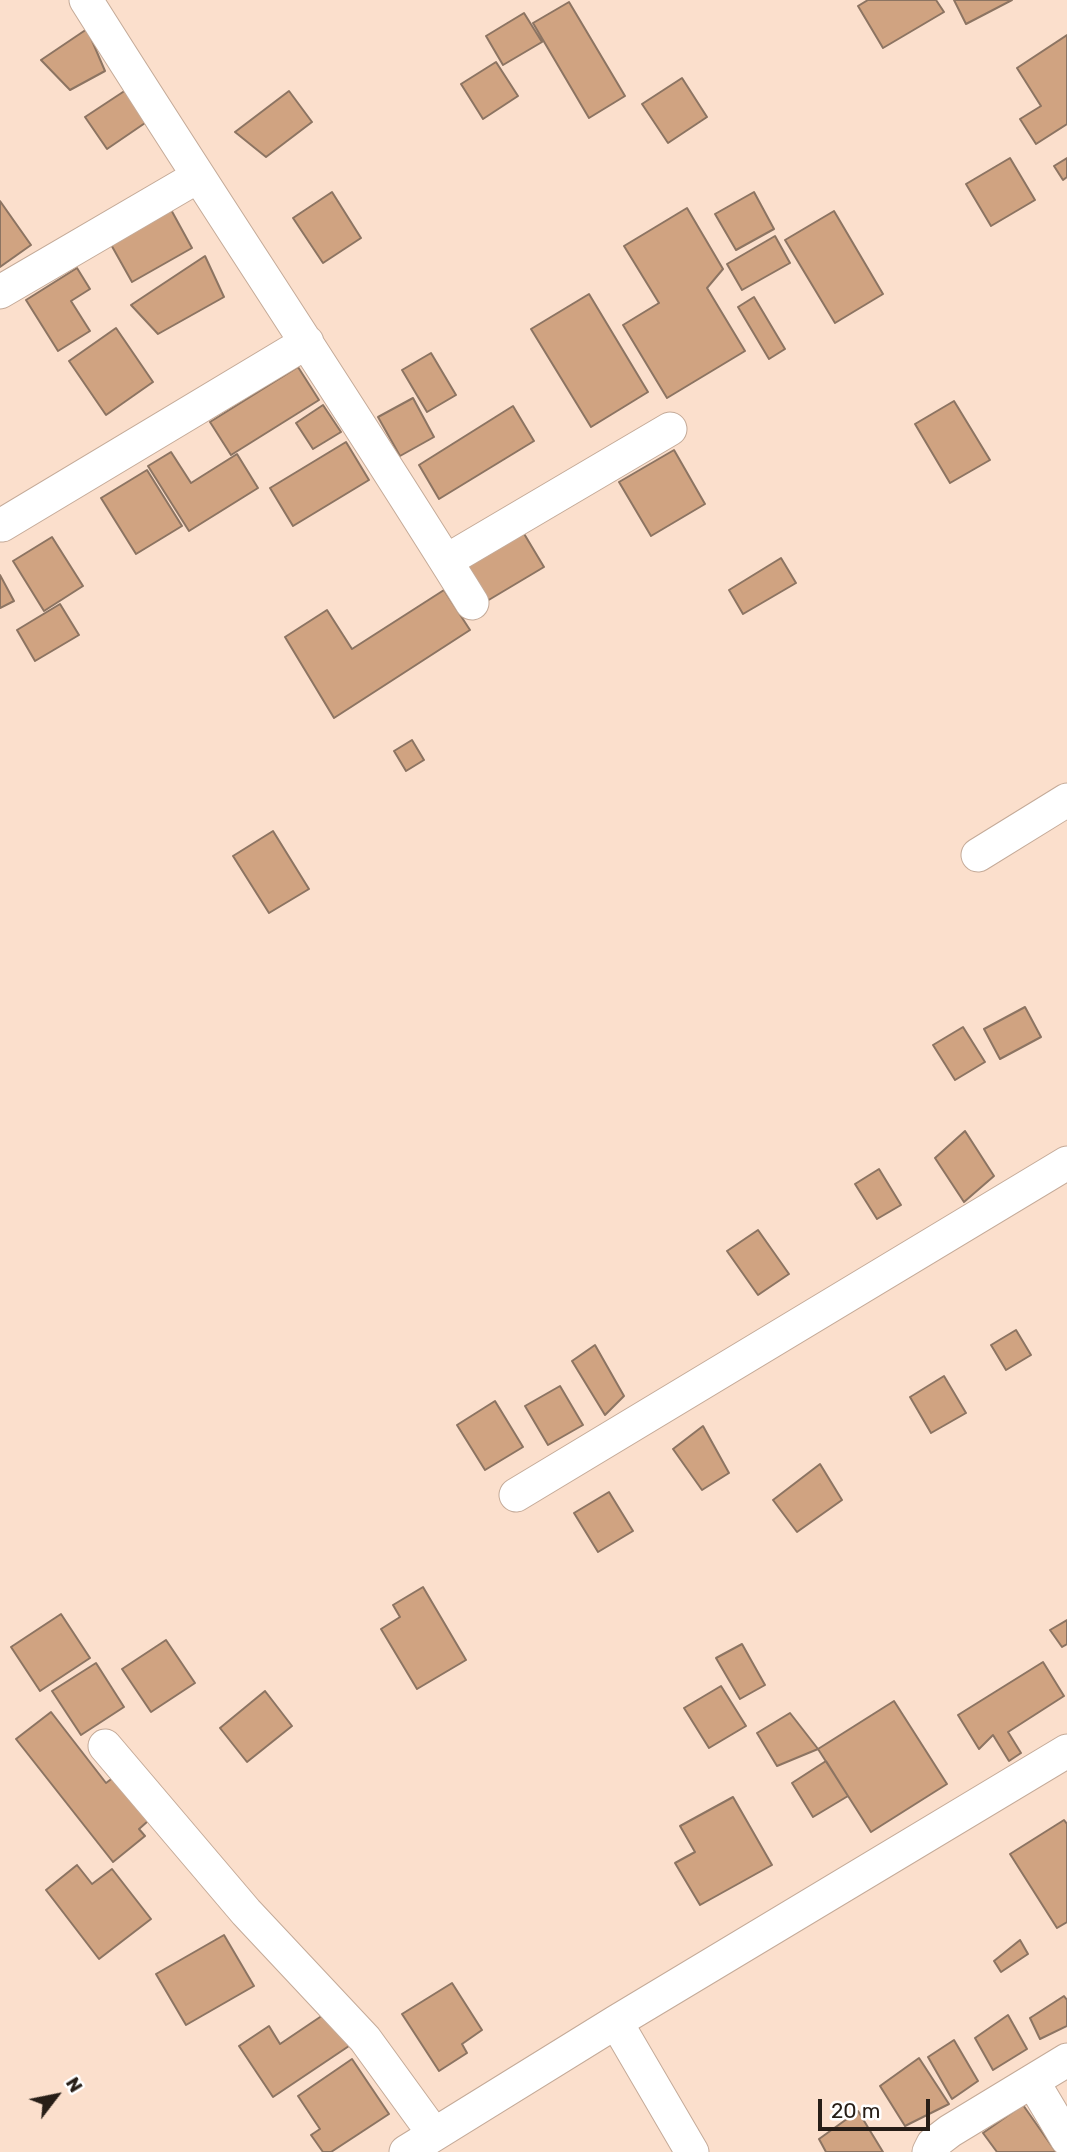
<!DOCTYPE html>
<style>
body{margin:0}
#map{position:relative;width:1067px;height:2152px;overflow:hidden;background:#fbdfcc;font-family:Rubik,sans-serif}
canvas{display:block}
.north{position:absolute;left:21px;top:2061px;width:70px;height:70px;-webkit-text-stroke:5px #fff;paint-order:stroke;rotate:58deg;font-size:19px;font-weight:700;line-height:28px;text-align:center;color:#271e17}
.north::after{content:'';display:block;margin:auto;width:24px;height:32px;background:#271e17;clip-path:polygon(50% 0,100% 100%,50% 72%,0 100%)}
.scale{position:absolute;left:818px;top:2099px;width:112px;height:32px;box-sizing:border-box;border:4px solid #271e17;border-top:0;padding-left:9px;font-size:21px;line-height:24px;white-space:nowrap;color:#271e17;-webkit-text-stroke:5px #fff;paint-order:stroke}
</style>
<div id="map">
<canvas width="1067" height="2152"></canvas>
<div class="north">N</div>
<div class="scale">20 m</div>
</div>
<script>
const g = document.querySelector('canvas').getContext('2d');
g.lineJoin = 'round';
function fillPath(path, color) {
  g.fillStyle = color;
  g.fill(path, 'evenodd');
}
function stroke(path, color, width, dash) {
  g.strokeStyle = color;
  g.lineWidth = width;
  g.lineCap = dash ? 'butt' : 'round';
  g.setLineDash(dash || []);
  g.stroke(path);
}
const building = new Path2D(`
 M868,0h68l8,12 -61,36 -25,-42z
 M954,0h58l-46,24z
 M569,2l56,94 -36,22 -56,-95z
 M524,13l18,29 -39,23 -17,-29z
 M87,29l18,42 -35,19 -29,-30z
 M1067,35v89l-31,20 -16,-25 21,-13 -24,-38z
 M496,62l22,34 -35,23 -22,-35z
 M682,78l25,39 -39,26 -26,-39z
 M126,90l22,31 -41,28 -22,-32z
 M289,91l23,31 -46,35 -31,-25z
 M1010,158l25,42 -44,26 -25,-42z
 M1067,158v19l-4,3 -9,-14z
 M332,192l29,46 -38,25 -30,-45z
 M754,192l20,37 -38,21 -21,-36z
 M0,201l31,44 -31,22z
 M169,206l23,42 -60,34 -23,-41z
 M687,208l36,61 -16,19 38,63 -78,47 -44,-73 36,-22 -35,-57z
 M834,211l49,83 -48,29 -50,-83z
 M775,236l15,27 -48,27 -15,-26z
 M205,256l19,41 -66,37 -27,-29z
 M77,268l13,21 -19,12 19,30 -32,20 -32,-51z
 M589,294l59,98 -57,35 -60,-98z
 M754,297l31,52 -16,10 -31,-52z
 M116,328l37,54 -47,33 -37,-54z
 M431,353l25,42 -29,17 -25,-42z
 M298,367l21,33 -88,55 -21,-33z
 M413,398l21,39 -34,19 -22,-39z
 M954,401l36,59 -40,23 -35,-59z
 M323,405l18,27 -28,17 -17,-26z
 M513,406l21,35 -95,58 -20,-34z
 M346,442l23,38 -76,46 -23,-38z
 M674,450l31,54 -54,32 -32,-54z
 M171,452l20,31 46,-29 21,34 -69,43 -41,-65z
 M147,470l35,56 -46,28 -35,-56z
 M523,532l21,35 -57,34 -21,-35z
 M52,537l31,49 -39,25 -31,-50z
 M781,558l15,25 -53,31 -14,-24z
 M0,575l14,26 -14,7z
 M444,590l26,40 -136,88 -49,-81 42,-27 25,39z
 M60,604l19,31 -44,26 -18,-31z
 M412,740l12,20 -18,11 -12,-20z
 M273,831l36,58 -40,24 -36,-57z
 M1025,1007l16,30 -41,22 -16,-30z
 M963,1027l22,35 -30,18 -22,-35z
 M965,1131l29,45 -30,26 -29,-44z
 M879,1169l22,36 -24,14 -22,-35z
 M758,1230l31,44 -31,21 -31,-44z
 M1016,1330l15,25 -25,15 -15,-25z
 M595,1345l29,51 -19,19 -33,-54z
 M944,1376l22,37 -35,20 -21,-36z
 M560,1386l23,39 -35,20 -23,-39z
 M495,1401l28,46 -38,23 -28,-45z
 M703,1426l26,47 -27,17 -29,-41z
 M820,1464l22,36 -45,32 -24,-32z
 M609,1492l24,39 -35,21 -24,-39z
 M423,1587l43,73 -49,29 -36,-60 19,-12 -7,-12z
 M61,1614l29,44 -50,33 -29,-44z
 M1067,1620v24l-5,3 -12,-17z
 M166,1640l29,43 -44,29 -29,-43z
 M742,1644l23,41 -25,14 -24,-41z
 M1043,1662l21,34 -56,36 13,21 -12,8 -16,-26 -14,14 -21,-34z
 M96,1663l28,44 -43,28 -29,-44z
 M721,1686l25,40 -37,22 -25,-40z
 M265,1691l27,35 -45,36 -27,-34z
 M894,1701l53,83 -76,48 -53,-83z
 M51,1712l55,71 8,-6 34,44 -9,8 6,7 -32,26 -97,-123z
 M790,1713l28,36 -41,17 -20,-33z
 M826,1761l22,35 -35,21 -21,-34z
 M733,1797l39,68 -72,40 -25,-42 20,-11 -15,-26z
 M1064,1820l3,4v98l-10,6 -47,-74z
 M77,1865l15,19 20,-15 39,50 -52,40 -53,-69z
 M224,1935l30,51 -68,39 -30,-51z
 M1020,1940l8,14 -27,18 -7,-11z
 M452,1983l30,47 -20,14 5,9 -28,18 -37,-57z
 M1064,1996l3,4v26l-27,13 -10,-21z
 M326,2013l23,33 -76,51 -34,-51 30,-20 11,18z
 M1008,2015l19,34 -34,21 -18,-32z
 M954,2040l24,41 -26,18 -24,-42z
 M919,2058l30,46 -44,22 -25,-40z
 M352,2059l37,55 -58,38h-8l-12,-17 9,-6 -22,-33z
 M1023,2105l33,47h-59l-14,-19z
 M858,2111l25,41h-57l-7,-13z`);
fillPath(building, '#d0a381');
stroke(building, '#8c7462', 2);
const minor = new Path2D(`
 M86,0c127,202 260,400 386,603
 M0,292l197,-115
 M2,525l305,-183
 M446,561l224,-132
 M978,855l89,-55
 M516,1495l551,-332
 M105,1746l141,166 119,127 69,95
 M616,2022l76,130
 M1033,2082l34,57
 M406,2152l210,-130 451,-271
 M929,2152l4,-8 17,-13 117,-71`);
stroke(minor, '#c4aa98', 35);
stroke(minor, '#fff', 33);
</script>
